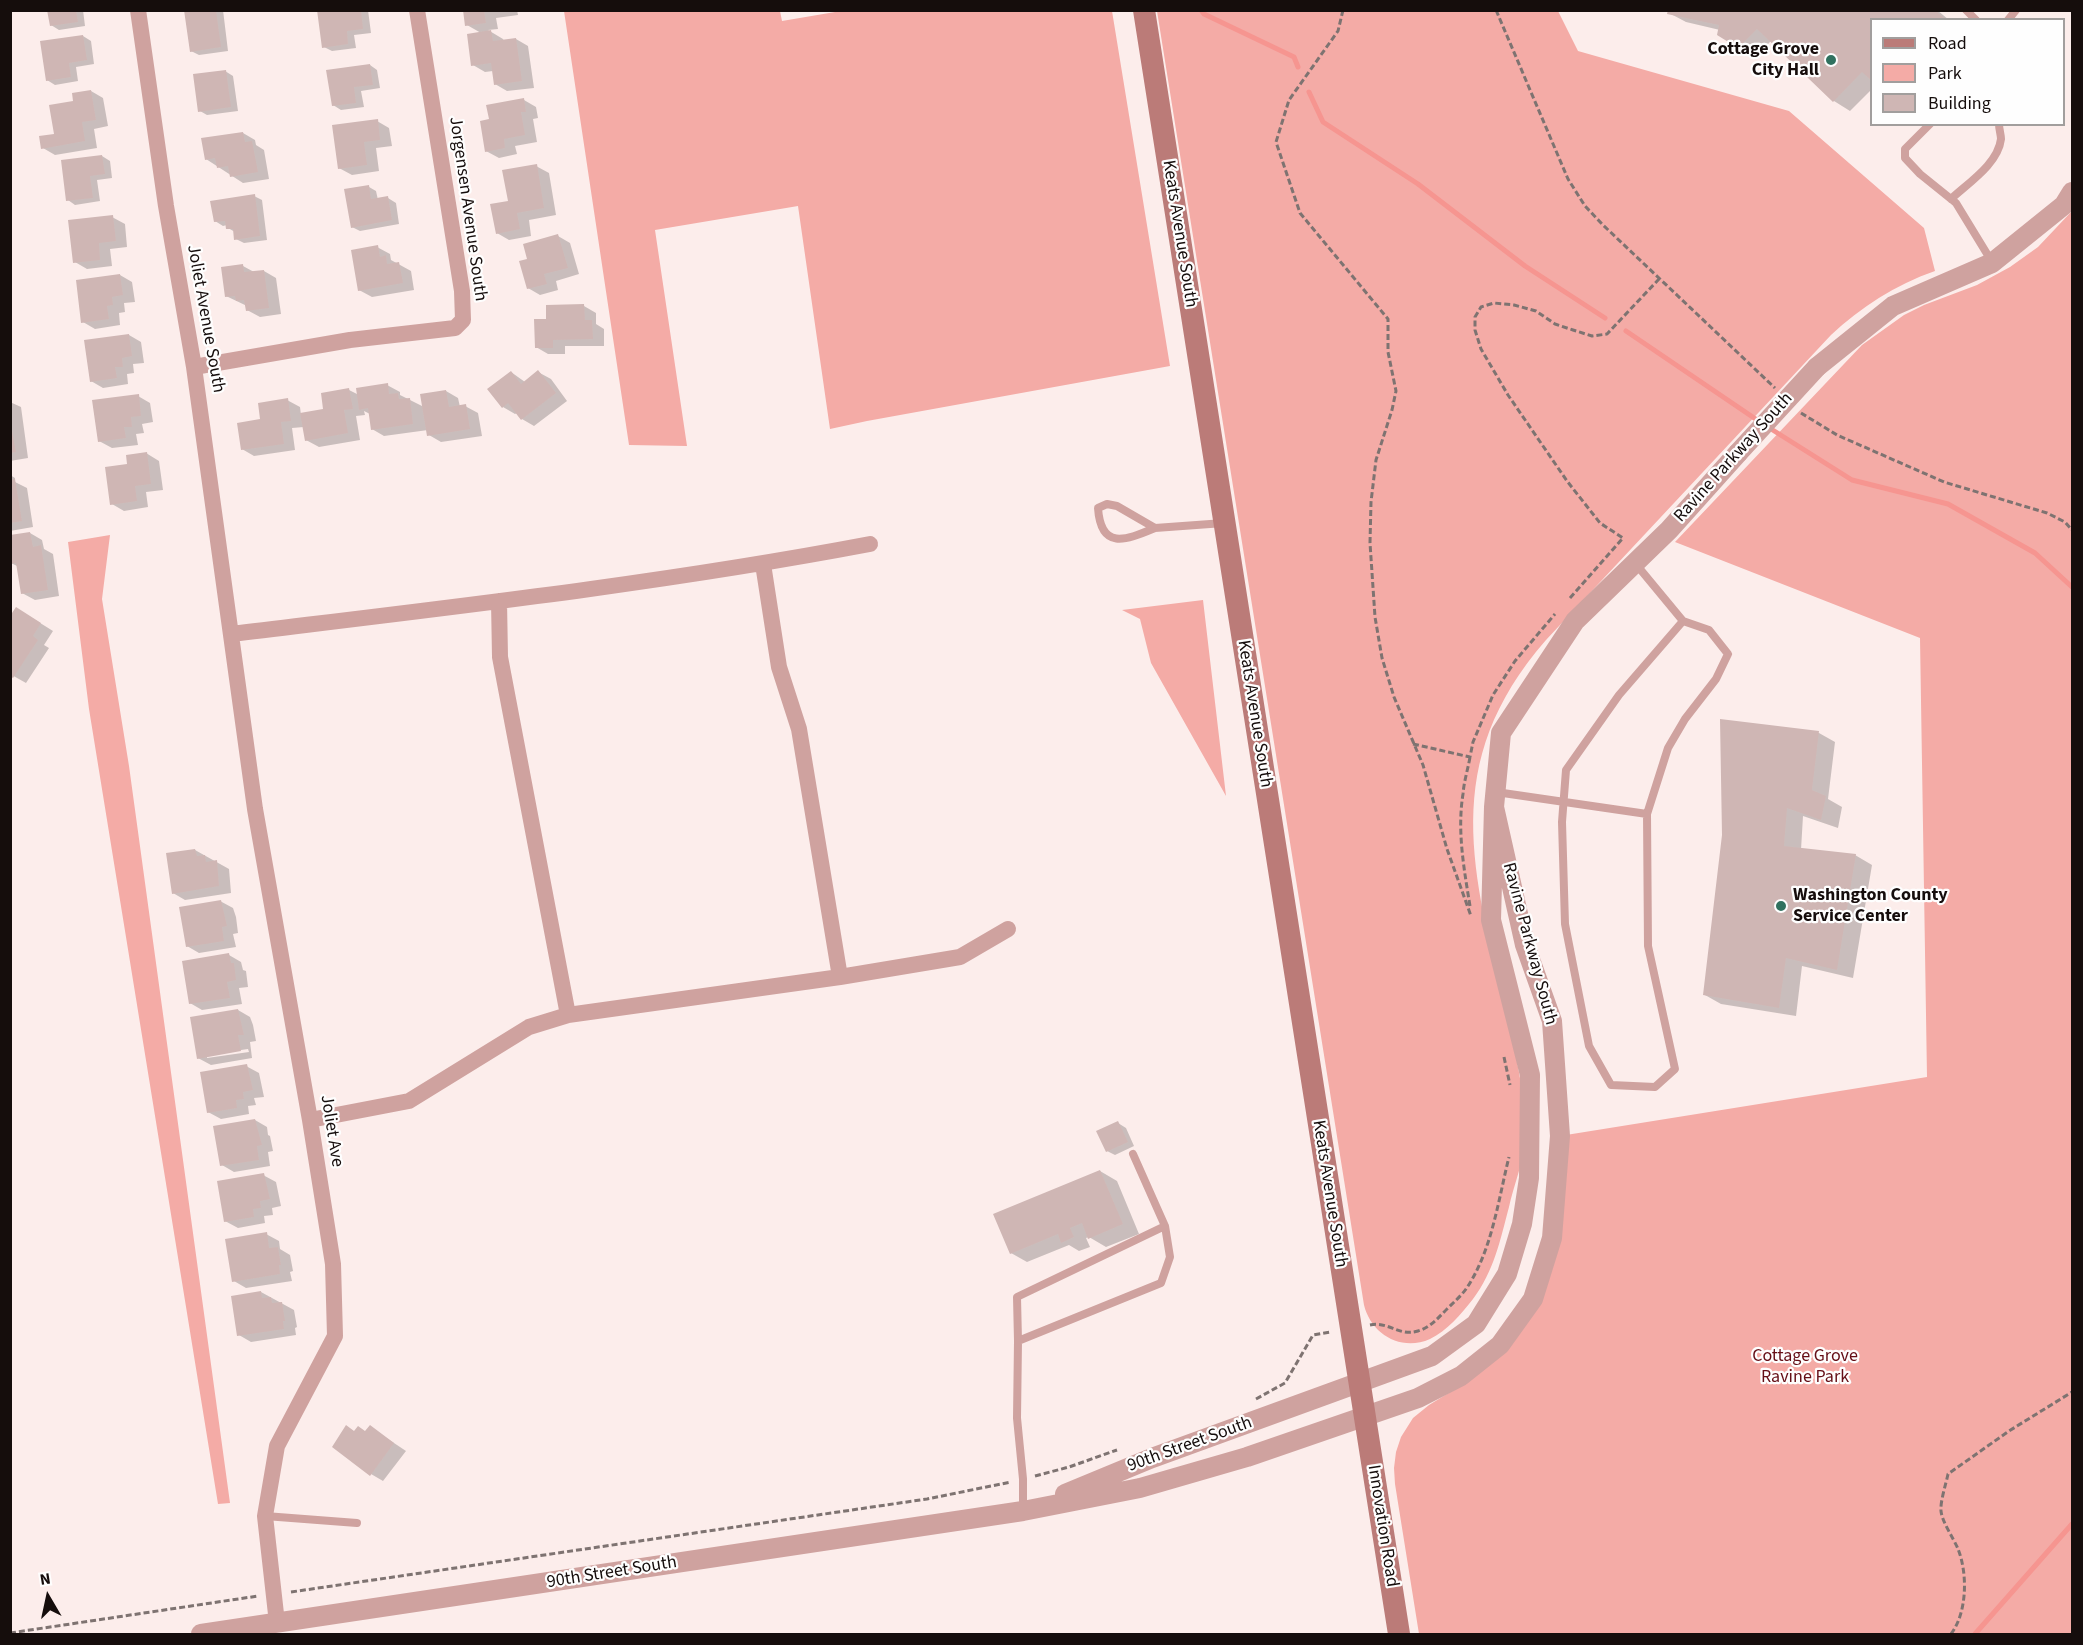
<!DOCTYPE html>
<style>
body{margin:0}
#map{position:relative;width:2083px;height:1645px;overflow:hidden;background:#fcedeb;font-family:"Source Sans 3",sans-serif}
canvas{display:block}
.frame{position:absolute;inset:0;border:12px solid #150d0c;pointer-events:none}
.legend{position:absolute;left:1870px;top:18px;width:195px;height:108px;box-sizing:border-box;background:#fefefe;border:2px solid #a19e9d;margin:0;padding:8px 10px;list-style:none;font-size:18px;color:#150d0c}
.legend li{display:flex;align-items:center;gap:12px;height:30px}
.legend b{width:30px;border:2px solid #a19e9d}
.north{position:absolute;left:18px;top:1567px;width:60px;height:60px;-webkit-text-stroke:4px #fefefe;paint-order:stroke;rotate:351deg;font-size:16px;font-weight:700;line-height:24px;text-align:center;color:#150d0c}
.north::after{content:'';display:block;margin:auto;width:21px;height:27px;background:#150d0c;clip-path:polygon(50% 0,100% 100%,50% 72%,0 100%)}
</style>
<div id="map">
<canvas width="2083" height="1645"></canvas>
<div class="frame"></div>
<ul class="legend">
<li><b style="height:8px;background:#bb7b78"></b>Road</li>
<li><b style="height:16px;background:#f4aba6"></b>Park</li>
<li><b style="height:16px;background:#cfb6b4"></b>Building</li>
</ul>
<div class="north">N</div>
</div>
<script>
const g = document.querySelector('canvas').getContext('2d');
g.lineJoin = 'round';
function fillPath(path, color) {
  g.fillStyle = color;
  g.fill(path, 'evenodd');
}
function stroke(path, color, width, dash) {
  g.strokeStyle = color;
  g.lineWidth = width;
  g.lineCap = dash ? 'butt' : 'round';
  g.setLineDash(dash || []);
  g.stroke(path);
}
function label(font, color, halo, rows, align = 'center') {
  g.font = font + ' "Source Sans 3",sans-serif';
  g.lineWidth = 4.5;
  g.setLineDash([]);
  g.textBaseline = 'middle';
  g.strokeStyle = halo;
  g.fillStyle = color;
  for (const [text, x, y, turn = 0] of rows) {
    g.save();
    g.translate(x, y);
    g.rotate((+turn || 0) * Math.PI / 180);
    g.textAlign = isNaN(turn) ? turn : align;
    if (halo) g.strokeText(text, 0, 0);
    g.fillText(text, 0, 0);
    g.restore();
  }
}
fillPath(new Path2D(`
 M841,11h271l58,355 -303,55 -37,8 -32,-223 -143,24 32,216 -58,-1 -65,-434h216l2,10z
 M1157,11h401l20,40 211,60 135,117 11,43c-40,14 -74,36 -104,64l-285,305c-108,124 -73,232 -39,376 9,39 20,86 18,125 -1,19 -12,47 -16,66 -9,34 -15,64 -36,92 -12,15 -26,32 -43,40 -29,13 -59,-5 -66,-34z
 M2072,211v1423h-653l-24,-150 -1,-16 2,-16 5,-15 12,-19 16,-13 41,-25 59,-62 37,-183 361,-58 -7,-439 -245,-96 187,-197 42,-30 20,-10 53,-20 33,-18 28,-20z
 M110,535l-8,64 27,167 101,737 -12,1 -129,-795 -21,-167z
 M1203,600l23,196 -75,-133 -11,-44 -18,-9z`), '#f4aba6');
fillPath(new Path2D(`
 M49,10h34l2,16 -26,4 -8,-5z
 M186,10h37l5,41 -29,4 -8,-4z
 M319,10h49l3,23 -17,2 2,13 -24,3 -8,-4z
 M465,10h52l1,5 -22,3 2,11 -10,1 15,9 1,2 12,-2 12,7 6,42 -27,3 -12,-7 -2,-13 -8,1 -12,-7 8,-32 -14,-8z
 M1670,10h267l12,10h-77v69l-22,22 -16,-10 -62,-61 -16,16 -17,-9 -19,-17 -34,-8 -17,-9z
 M83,36l8,5 3,23 -18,3 2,14 -23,4 -8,-5z
 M370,65l7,5 3,18 -19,3 3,16 -23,3 -8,-5z
 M225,71l8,5 5,35 -31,4 -7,-4z
 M91,91l12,7 5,28 -14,3 3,19 -42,7 -12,-7 13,-13z
 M524,100l12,7 2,11 -5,1 4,23 -22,4 2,8 -18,4 -13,-7 4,-30z
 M377,121l12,7 3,18 -16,2 3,23 -27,4 -13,-7z
 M243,133l12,7 1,5 8,5 5,29 -26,4 -37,-24z
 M102,156l8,5 2,17 -15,2 3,21 -25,4 -7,-5z
 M536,166l13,7 7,42 -27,5 2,16 -22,4 -12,-7 13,-31z
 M369,187l7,4 2,9 10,-2 8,5 3,21 -39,7 -8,-4z
 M254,196l8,4 5,40 -23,3 -8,-4 -1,-7 -7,-4 -1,-3 -4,1 -8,-5z
 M112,217l13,7 2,23 -17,2 2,17 -25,3 -12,-7z
 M558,236l12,7 9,31 -23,7 2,9 -18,5 -12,-7 1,-28z
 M377,247l13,7 1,6 20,11 3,19 -42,7 -13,-7z
 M243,266l11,6 10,-1 12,7 5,36 -21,3 -13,-7v-4l-21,-10z
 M120,275l12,7 3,20 -11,1 1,9 -6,1 1,12 -25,4 -12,-7z
 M584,306l12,7v11l8,5v17h-39v8h-17l-12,-7 12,-26z
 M129,335l12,7 3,21 -11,1 1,9 -7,1 1,10 -25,4 -12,-7z
 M511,372l14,10 13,-10 13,7 16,22 -33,25 -12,-7 -5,-6 -2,1 -12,-7z
 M387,385l13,7v3l24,12 22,-16 12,7 2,9 5,-1 13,7 4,23 -41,6 -12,-7 -1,-5 -44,6 -12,-7 -2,-15 -6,-3 1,4 -9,1 4,24 -41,7 -13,-7 -2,-13 -12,1 3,22 -41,6 -12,-7 20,-28 25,-21 13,7 1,8 24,-5 24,-20 10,5z
 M138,396l12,7 3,19 -11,2 2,9 -8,1 2,11 -26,3 -13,-7z
 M10,402l11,5 7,51 -18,3z
 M146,453l13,8 4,29 -17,2 2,15 -24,4 -12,-7 16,-39z
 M10,475l5,3v4l12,6 6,39 -23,4z
 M30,533l12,7 2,9 9,5 6,42 -24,4 -13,-7 -3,-26 -8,-4z
 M29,616l24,15 -9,14 5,3 -23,35 -16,-9z
 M1722,721l97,12 16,9 -7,57 14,8 -4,21 -35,-12 -2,34 54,5 17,10 -19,113 -51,-12 -6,50 -75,-12 -16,-9 18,-160z
 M195,850l34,19 2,24 -46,7 -12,-7z
 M220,901l13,7 3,9 2,16 -5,1 3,13 -37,6 -12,-7z
 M229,955l12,7 2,8 3,1 2,16 -9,1 3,16 -40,6 -12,-7z
 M238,1010l12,7 3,8 3,16 -6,1 2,16 -41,7 -13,-7zM248,1049l1,3 -42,6v-3z
 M246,1066l13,7 5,24 -10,1 2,7 -8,1 1,8 -28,5 -13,-7z
 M255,1120l12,7 1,8 2,1 3,15 -5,1 2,14 -36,6 -12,-7z
 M1118,1123l8,5 8,18 -19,9 -8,-4z
 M1100,1171l17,10 22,53 -33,13 -17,-10 -3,1 4,9 -11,4 -10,-6 -42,17 -16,-9z
 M263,1175l13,7 5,24 -9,2 1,7 -9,1 1,7 -27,5 -13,-7z
 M266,1234l13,7 1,8 10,6 3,16 -3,1 2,9 -46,7 -12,-7z
 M261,1292l33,18 3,17 -2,1 1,7 -45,7 -12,-7z
 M347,1427l8,5h11l4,-5 36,24 -23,30 -12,-7z`), '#0003');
stroke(new Path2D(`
 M1201,10l3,4 90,43 4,10
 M1309,92l14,30 95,62 107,82 80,52
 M1626,331l134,91 92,58 96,24 87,49 37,34
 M1975,1634l97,-110`), '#f69590', 5);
fillPath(new Path2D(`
 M47,10h29l2,12 -28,4z
 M184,10h32l5,37 -31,5z
 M317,10h44l2,19 -16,2 1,13 -26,4z
 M463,10h21l2,13 -21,3z
 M1668,10h267l11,10h-74v61l-10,-9 -29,30 -76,-73 -19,19 -21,-13 2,-10 -52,-11z
 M491,30l2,11 23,-3 6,43 -28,4 -3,-22 -20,3 -4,-32z
 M83,35l4,25 -18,3 2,14 -25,4 -6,-40z
 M370,64l3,21 -19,2 2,16 -24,3 -6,-36z
 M226,70l5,37 -33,5 -5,-38z
 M91,90l5,30 -14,2 3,19 -44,8 -2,-13 15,-2 -5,-29 24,-4 -1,-8z
 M524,98l2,14h-5l4,23 -21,4 1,9 -20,4 -5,-31 9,-2 -3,-14z
 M378,119l2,21 -16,2 3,23 -29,4 -6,-44z
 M243,132l2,10 7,-1 6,31 -28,5 -2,-11 -11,2 -2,-10 -10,2 -4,-22z
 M102,155l3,19 -15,2 3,22 -27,3 -5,-41z
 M537,164l7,44 -27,5 3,16 -24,5 -6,-30 18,-3 -6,-31z
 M369,185l2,14 17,-3 4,24 -41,8 -7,-39z
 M255,194l5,42 -26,4 -1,-11h-7l-1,-8 -11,1 -4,-21z
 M113,215l3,26 -17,2 1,17 -27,3 -5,-43z
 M558,234l10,34 -24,6 3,10 -20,5 -8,-28 8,-2 -4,-15z
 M378,245l2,12 6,-2 1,9 12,-2 4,21 -45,8 -7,-41z
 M243,264l1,8 20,-2 5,38 -23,3 -2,-11 -8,1 -1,-5 -10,1 -4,-30z
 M120,274l3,21 -11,2 1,8 -6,1 2,13 -28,4 -5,-43z
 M584,304l1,16h7l1,19 -40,1v8h-18l-1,-29h12v-14z
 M129,334l3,22 -10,2 1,9h-8l2,11 -27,4 -6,-42z
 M538,370l18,23 -35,27 -13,-17 -6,5 -15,-19 24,-18 10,13z
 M388,383l1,11 9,-1 1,6 11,-1 3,26 -42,6 -3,-22 -9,2 -3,-22z
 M349,388l4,21 -9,1 4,23 -43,8 -5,-28 23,-4 -2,-16z
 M446,390l3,17 17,-3 4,25 -43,7 -7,-42z
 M139,394l2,22 -10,1 1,10h-8l2,11 -28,4 -6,-42z
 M288,398l3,23 -10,1 3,22 -43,6 -4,-27 23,-4 -2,-16z
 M10,421l6,31 -6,1z
 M147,452l4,32 -16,2 2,15 -27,4 -5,-38 22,-3 -1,-9z
 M15,479l7,42 -12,2v-43z
 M30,532l3,15 8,-2 7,45 -27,4 -5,-31 -6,1v-29z
 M16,607l25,16 -8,13 5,4 -25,38 -3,-2v-60z
 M1720,719l99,12 -7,59 14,6 -5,24 -34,-12 -3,38 72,8 -19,116 -51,-12 -7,50 -76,-13 19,-160z
 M195,849l2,7 8,-1 1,7 11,-2 2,26 -47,8 -6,-41z
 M221,900l6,26 -5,1 2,14 -38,6 -7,-40z
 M229,953l2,10h3l2,17 -9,2 3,16 -41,6 -7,-43z
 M238,1009l6,26h-6l3,16 -44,8 -7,-42z
 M247,1064l6,26 -10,2 1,7 -8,1 1,8 -30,5 -7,-41z
 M255,1119l7,26 -5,1 2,14 -39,6 -7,-40z
 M1118,1121l10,21 -22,10 -10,-21z
 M1100,1170l23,54 -35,15 -6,-16 -12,5 4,9 -13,6 -3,-9 -48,20 -17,-40z
 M264,1173l6,26 -10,2 1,7 -8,1 1,8 -30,5 -7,-41z
 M267,1232l2,16 9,-1 3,18h-2l1,9 -48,8 -7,-43z
 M261,1291l1,7 9,-1 1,6 10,-1 3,19h-2l1,8 -47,7 -6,-40z
 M346,1425l8,6 4,-5 7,5 5,-6 24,18 -24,33 -38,-29z`), '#cfb6b4');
stroke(new Path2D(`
 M1343,10l-5,21 -49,69 -13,42 24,71 88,106v33l8,39 -4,19 -16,50 -5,42 -1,41 5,74 7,41 12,39 29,68 24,84 24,67
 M1496,10l72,169 17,27 18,19 172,163
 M1801,413l36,22 107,47 103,31 18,9 7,8
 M1570,598l53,-60 -23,-15 -33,-42 -59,-86 -27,-46 -6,-19v-13l6,-10 13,-4 20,2 22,6 19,13 18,6 19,6 15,-2 52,-55
 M1413,744l57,13 3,-15 20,-47 22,-34 40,-47
 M1470,906c-6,-37 -13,-75 -7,-112 1,-13 5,-25 7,-37
 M1504,1057l6,28
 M1370,1325c19,-4 29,12 48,6 13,-4 20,-13 29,-22 7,-7 14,-13 19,-20 26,-38 32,-88 43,-132
 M1256,1399l29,-16 28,-48 18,-3
 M1035,1476l34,-9 48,-17
 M291,1592l636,-93 84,-17
 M10,1633l248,-37
 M1951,1634c16,-21 17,-60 7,-85 -4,-10 -16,-27 -17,-38 -1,-9 5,-27 7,-37l61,-43 63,-39`), '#7e7371', 3, [6, 3]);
stroke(new Path2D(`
 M1966,10l10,10
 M2008,20l8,-10
 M1930,124l-25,25v9l15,16 36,29 36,59
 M1951,199c17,-16 47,-35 50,-60 0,-4 -2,-10 -2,-15
 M1107,504l10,2 38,22c-29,12 -54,23 -57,-20z
 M1155,528l69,-5
 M1635,563l48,58 -64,74 -53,75 -4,52 3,102 24,122 22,39 44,2 20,-18 -27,-123 -1,-132 21,-66 17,-29 31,-40 12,-25 -19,-24 -26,-9
 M1496,792l151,22
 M1018,1341l-1,-44 148,-71
 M1023,1510v-31l-6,-61 1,-77 143,-58 9,-26 -5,-31 -32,-72
 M265,1516l92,7`), '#cfa29f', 8);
stroke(new Path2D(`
 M138,10l28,196 28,161 61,442 55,311 23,144 2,72 -58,110 -12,70 12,107
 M194,367l156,-27 105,-12 8,-8 -1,-29 -45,-281
 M763,564l16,103 20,62 41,248
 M499,601l1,56 68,358
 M231,634c213,-26 428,-50 639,-90
 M310,1120l99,-19 120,-74 39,-12 272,-38 120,-20 48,-28`), '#cfa29f', 16);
stroke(new Path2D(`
 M1817,367l76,-61 99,-43 72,-58 8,-13
 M1065,1494l87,-36 280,-102 44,-32 31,-50 15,-50 7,-46 1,-103 -39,-155 3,-113 7,-74 74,-112 94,-91 69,-77
 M201,1634l822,-123 117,-23 107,-31 171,-59 43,-22 39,-31 33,-46 19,-61 8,-102 -8,-115 -27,-76 -31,-138`), '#cfa29f', 20);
stroke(new Path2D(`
 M1144,10l255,1624`), '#bb7b78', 22);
stroke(new Path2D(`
 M1738,453l79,-86`), '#cfa29f', 20);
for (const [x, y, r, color] of [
 [1831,60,6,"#30715f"],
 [1781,906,6,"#30715f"]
]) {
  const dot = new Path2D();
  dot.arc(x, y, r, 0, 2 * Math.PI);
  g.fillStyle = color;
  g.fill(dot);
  stroke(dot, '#fefefe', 2);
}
label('bold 18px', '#150d0c', '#fefefe', [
 ["Cottage Grove",1819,50],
 ["City Hall",1819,71],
 ["Washington County",1793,896,"left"],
 ["Service Center",1793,917,"left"]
], 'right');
label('18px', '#150d0c', '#fefefe', [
 ["Jorgensen Avenue South",467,209,82],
 ["Keats Avenue South",1179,234,81],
 ["Joliet Avenue South",205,319,80],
 ["Ravine Parkway South",1734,458,-48],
 ["Keats Avenue South",1254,714,81],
 ["Ravine Parkway South",1529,944,75],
 ["Joliet Ave",331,1131,81],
 ["Keats Avenue South",1329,1194,81],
 ["90th Street South",1190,1445,-20],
 ["Innovation Road",1382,1526,81],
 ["90th Street South",612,1573,-9]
]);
label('18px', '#650e16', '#fefefe', [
 ["Cottage Grove",1805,1357],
 ["Ravine Park",1805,1378]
]);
</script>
